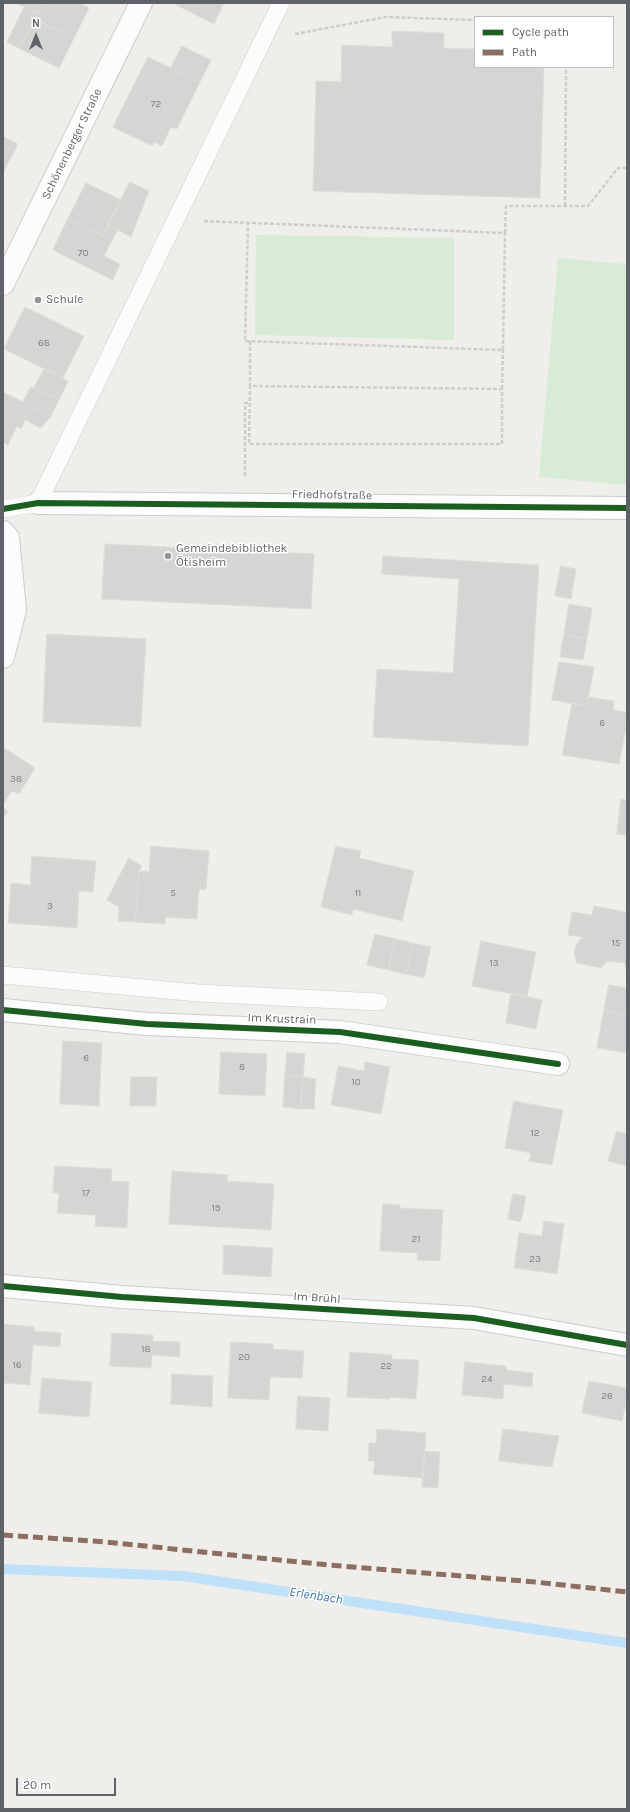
<!DOCTYPE html>
<meta charset="utf-8">
<style>
body{margin:0}
#map{position:relative;width:630px;height:1812px;overflow:hidden;background:#efeeea;font-family:Karla,sans-serif}
canvas{display:block}
.frame{position:absolute;inset:0;border:4px solid #5f6368;pointer-events:none}
.legend{position:absolute;left:474px;top:16px;width:140px;height:52px;box-sizing:border-box;background:#fff;border:1px solid #bfc1c3;margin:0;padding:5px 7px;list-style:none;font-size:12px;color:#5f6368}
.legend li{display:flex;align-items:center;gap:8px;height:20px}
.legend b{width:20px;border:1px solid #bfc1c3}
.north{position:absolute;left:16px;top:16px;width:40px;height:40px;-webkit-text-stroke:3px #fff;paint-order:stroke;rotate:0deg;font-size:11px;font-weight:700;line-height:16px;text-align:center;color:#5f6368}
.north::after{content:'';display:block;margin:auto;width:14px;height:18px;background:#5f6368;clip-path:polygon(50% 0,100% 100%,50% 72%,0 100%)}
.scale{position:absolute;left:16px;top:1778px;width:100px;height:18px;box-sizing:border-box;border:2px solid #5f6368;border-top:0;padding-left:5px;font-size:12px;line-height:14px;white-space:nowrap;color:#5f6368;-webkit-text-stroke:3px #fff;paint-order:stroke}
</style>
<div id="map">
<canvas width="630" height="1812"></canvas>
<div class="frame"></div>
<ul class="legend">
<li><b style="height:5px;background:#1b5e20"></b>Cycle path</li>
<li><b style="height:5px;background:#8d6e63"></b>Path</li>
</ul>
<div class="north">N</div>
<div class="scale">20 m</div>
</div>
<script>
const g = document.querySelector('canvas').getContext('2d');
g.lineJoin = 'round';
function fillPath(path, color) {
  g.fillStyle = color;
  g.fill(path, 'evenodd');
}
function stroke(path, color, width, dash) {
  g.strokeStyle = color;
  g.lineWidth = width;
  g.lineCap = dash ? 'butt' : 'round';
  g.setLineDash(dash || []);
  g.stroke(path);
}
function label(font, color, halo, rows, align = 'center') {
  g.font = font + ' Karla,sans-serif';
  g.lineWidth = 3;
  g.setLineDash([]);
  g.textBaseline = 'middle';
  g.strokeStyle = halo;
  g.fillStyle = color;
  for (const [text, x, y, turn = 0] of rows) {
    g.save();
    g.translate(x, y);
    g.rotate((+turn || 0) * Math.PI / 180);
    g.textAlign = isNaN(turn) ? turn : align;
    if (halo) g.strokeText(text, 0, 0);
    g.fillText(text, 0, 0);
    g.restore();
  }
}
fillPath(new Path2D(`
 M256,235l198,3v102l-199,-5z
 M558,258l69,6v221l-88,-8z`), '#d8ebd6');
stroke(new Path2D(`
 M3,1569l180,7 444,67`), '#bfe0f9', 10);
const building = new Path2D(`
 M15,3h28l-5,10 -5,-3 -3,6 5,3 -15,30 -13,-7 17,-35z
 M43,3h36l10,5 -15,30 -44,-22 3,-6 5,3z
 M173,3h51l-10,21z
 M35,19l39,19 -15,30 -39,-19z
 M392,31l52,2v15l31,1v18h69l-4,131 -227,-7 3,-110 25,1 1,-37 50,2z
 M182,46l29,14 -11,22 -29,-14z
 M148,57l52,25 -23,47 -6,-2 -9,19 -8,-4 -2,4 -39,-19z
 M3,136l15,8 -15,29z
 M130,182l19,9 -18,46 -23,-12z
 M86,183l35,17 -18,36 -35,-17z
 M68,219l35,17 5,-11 10,4 -14,27 16,8 -7,16 -60,-30z
 M25,307l59,29 -21,42 -59,-29z
 M44,369l24,12 -9,19 -25,-12z
 M31,387l28,13 -8,16 -28,-14z
 M3,392l48,24 -10,12 -16,-8 -4,9 -4,-3 -9,19 -5,-3z
 M105,544l209,10 -3,55 -209,-10z
 M383,556l156,9 -11,181 -155,-9 4,-68 76,4 6,-94 -77,-5z
 M561,566l15,3 -5,30 -16,-3z
 M569,604l23,4 -5,31 -23,-4z
 M47,634l99,5 -5,88 -98,-5z
 M564,635l23,4 -4,21 -23,-3z
 M559,662l35,5 -7,39 -35,-6z
 M588,697l26,4 -1,9 14,2v10l-8,42 -57,-9 10,-52 15,3z
 M3,747l32,21 -16,26 -7,-3 -9,14z
 M621,799l6,1v35l-10,-1z
 M3,807l5,4 -5,8z
 M151,846l58,5 -3,39 -7,-1 -2,30 -31,-2 -1,7 -30,-2 4,-51 10,1z
 M336,846l25,5 -2,7 55,13 -12,50 -49,-12 -1,6 -31,-8z
 M32,856l64,5 -3,31 -14,-1 -2,37 -69,-5 3,-40 19,2z
 M129,858l13,8 -3,5 -4,51 -17,-1 1,-14 -12,-7z
 M594,906l33,6v60l-3,-9 -17,-2 -6,7 -24,-5 -3,-9 2,-9 6,-8 -14,-2 4,-23 20,3z
 M375,934l21,5 -8,31 -21,-5z
 M396,939l17,4 -7,31 -18,-4z
 M481,941l55,11 -9,45 -55,-11z
 M413,943l18,4 -7,31 -18,-4z
 M609,985l18,3v28l-23,-5z
 M511,993l31,7 -6,29 -30,-6z
 M604,1011l23,5v37l-30,-5z
 M63,1041l39,2 -3,63 -39,-2z
 M221,1052l46,2 -2,42 -46,-2z
 M287,1052l18,2 -2,23 -18,-1z
 M365,1062l25,5 -9,47 -50,-9 7,-39 26,5z
 M285,1076l18,1 -2,32 -18,-2z
 M131,1077h26l-1,29h-26z
 M303,1077l13,2 -2,30h-13z
 M514,1101l49,9 -11,55 -23,-4 2,-8 -26,-5z
 M617,1131l10,3v32l-19,-5z
 M55,1166l57,3 -1,12 18,1 -2,46 -32,-2 1,-11 -39,-2 2,-20h-6z
 M172,1171l56,4 -1,6 47,3 -3,46 -102,-6z
 M513,1194l13,2 -5,26 -13,-3z
 M383,1204l17,1v3l43,2 -3,51 -23,-1 1,-7 -38,-2z
 M544,1221l20,3 -7,50 -43,-6 5,-35 23,3z
 M224,1245l49,3 -2,29 -48,-3z
 M3,1324l31,3v4l27,2 -1,14 -27,-2 -3,40 -27,-2z
 M112,1333l41,2v6l27,1v15l-28,-2 -1,13 -41,-2z
 M231,1342l42,2v5l31,2 -2,27 -32,-1 -1,23 -41,-2z
 M350,1352l42,3v4l27,1 -3,39 -27,-2v2l-42,-2z
 M465,1362l41,4v4l27,3 -1,14 -28,-3 -1,15 -41,-4z
 M172,1374l41,2 -1,31 -41,-3z
 M42,1378l50,4 -3,35 -50,-4z
 M589,1381l38,7v20l-2,-1 -3,14 -40,-8z
 M298,1396l32,2 -2,33 -32,-2z
 M377,1429l49,4 -3,45 -50,-4 2,-13h-7l1,-18h7z
 M503,1429l56,7 -7,31 -53,-6z
 M425,1451l15,1 -2,36 -16,-1z`);
fillPath(building, '#d6d5d3');
stroke(building, '#deddd9', 1);
const service = new Path2D(`
 M3,509l35,-6 243,-500
 M3,975l195,18 181,9`);
const minor = new Path2D(`
 M3,284l138,-281
 M38,503l589,5
 M3,532l5,6 7,72 -12,47
 M3,1010l144,14 193,8 218,32
 M3,1286l119,11 352,21 153,27`);
stroke(service, '#cbcccc', 18);
stroke(minor, '#cbcccc', 24);
stroke(new Path2D(`
 M295,34l91,-17 89,3
 M565,206l1,-139
 M204,221l301,12 -2,117 -258,-9 3,-118
 M505,233l1,-27h82l30,-38h9
 M250,341v45l252,3v55h-253l1,-58
 M502,389l1,-39
 M245,476v-73h5`), '#cacfcc', 2.5, [4, 2]);
stroke(service, '#fdfcfc', 17);
stroke(minor, '#fdfcfc', 22);
stroke(new Path2D(`
 M3,1535l103,7 222,23 207,17 92,10`), '#8d6e63', 5, [10, 5]);
stroke(new Path2D(`
 M3,509l35,-6 589,5
 M3,1010l144,14 193,8 218,32
 M3,1286l119,11 352,21 153,27`), '#1b5e20', 6);
for (const [x, y, r, color] of [
 [38,300,4,"#919496"],
 [168,556,4,"#919496"]
]) {
  const dot = new Path2D();
  dot.arc(x, y, r, 0, 2 * Math.PI);
  g.fillStyle = color;
  g.fill(dot);
  stroke(dot, '#fff', 1.5);
}
label('10px', '#7e8184', null, [
 ["72",156,104],
 ["70",83,253],
 ["68",44,343],
 ["6",602,723],
 ["38",16,779],
 ["5",173,893],
 ["11",358,893],
 ["3",50,906],
 ["15",616,943],
 ["13",494,963],
 ["6",86,1058],
 ["8",242,1067],
 ["10",356,1082],
 ["12",535,1133],
 ["17",86,1193],
 ["19",216,1208],
 ["21",416,1239],
 ["23",535,1259],
 ["18",146,1349],
 ["20",244,1357],
 ["16",17,1365],
 ["22",386,1366],
 ["24",487,1379],
 ["26",607,1396]
]);
label('12px', '#5f6368', '#fff', [
 ["Schönenberger Straße",72,144,-64],
 ["Friedhofstraße",332,495,1],
 ["Im Krustrain",282,1019,2],
 ["Im Brühl",317,1298,4]
]);
label('12px', '#5f6368', '#fff', [
 ["Schule",46,300],
 ["Gemeindebibliothek",176,549],
 ["Ötisheim",176,563]
], 'left');
label('italic 13px', '#4174aa', '#fff', [
 ["Erlenbach",316,1596,9]
]);
</script>
